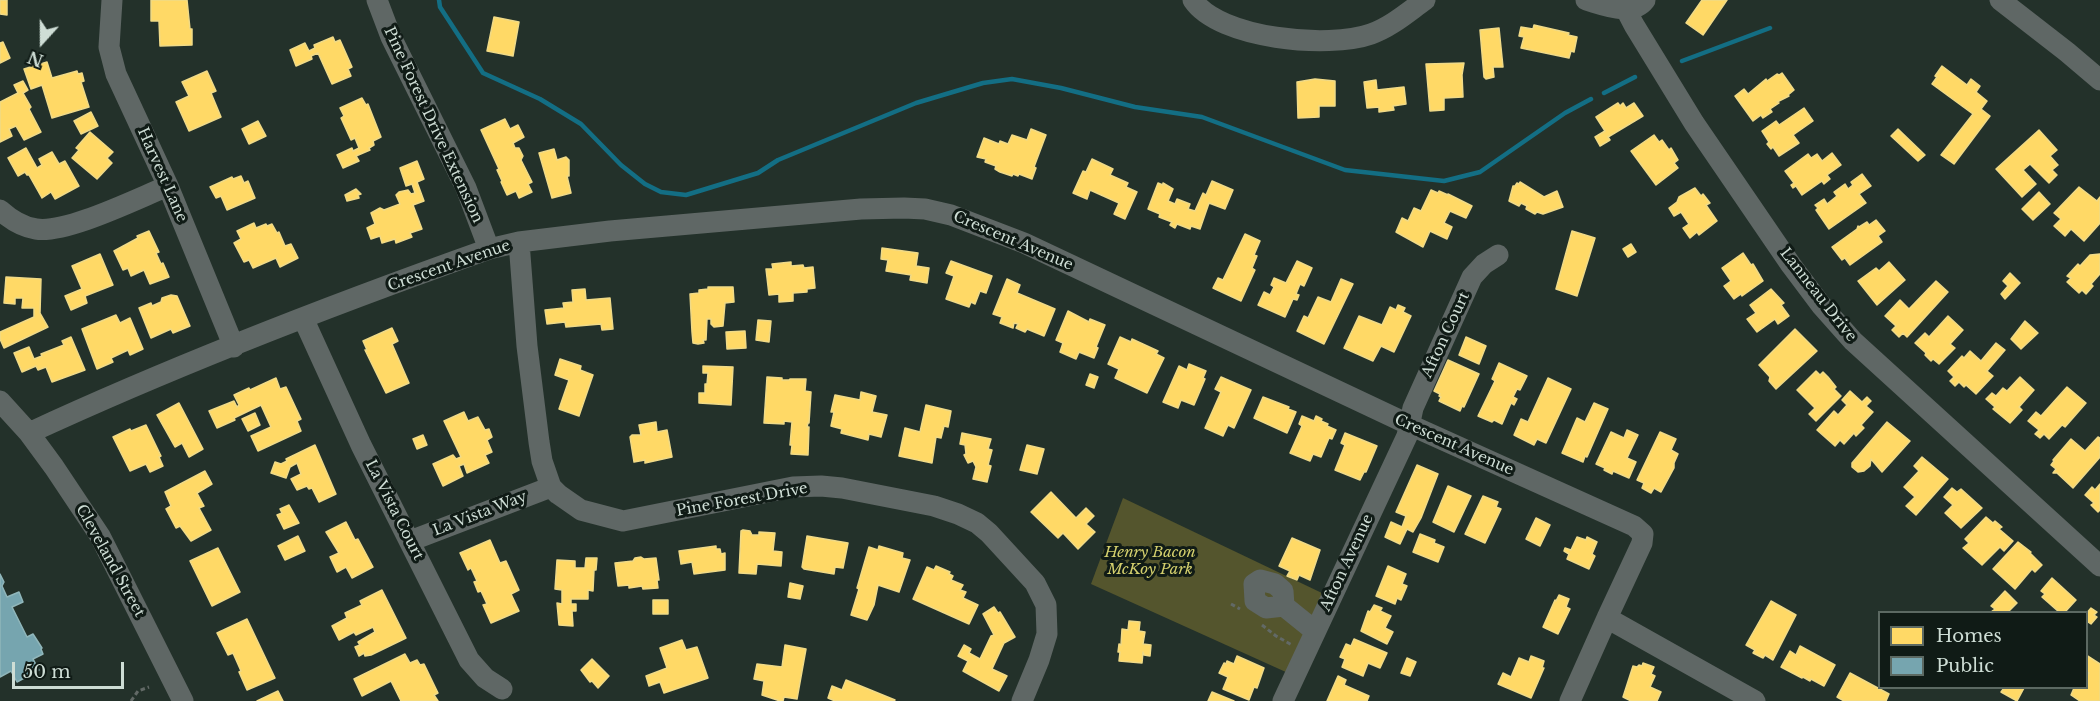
<!DOCTYPE html>
<style>
body{margin:0}
#map{position:relative;width:2100px;height:701px;overflow:hidden;background:#23312a;font-family:"Libre Baskerville",serif}
canvas{display:block}
.legend{position:absolute;left:1878px;top:611px;width:210px;height:78px;box-sizing:border-box;background:#101b16;border:2px solid #5c6962;margin:0;padding:8px 10px;list-style:none;font-size:18px;color:#ceddd5}
.legend li{display:flex;align-items:center;gap:12px;height:30px}
.legend b{width:30px;border:2px solid #5c6962}
.north{position:absolute;left:12px;top:12px;width:60px;height:60px;-webkit-text-stroke:4px #101b16;paint-order:stroke;rotate:201deg;font-size:16px;font-weight:700;line-height:24px;text-align:center;color:#ceddd5}
.north::after{content:'';display:block;margin:auto;width:21px;height:27px;background:#ceddd5;clip-path:polygon(50% 0,100% 100%,50% 72%,0 100%)}
.scale{position:absolute;left:12px;top:662px;width:112px;height:27px;box-sizing:border-box;border:3px solid #ceddd5;border-top:0;padding-left:8px;font-size:18px;line-height:21px;white-space:nowrap;color:#ceddd5;-webkit-text-stroke:4px #101b16;paint-order:stroke}
</style>
<div id="map">
<canvas width="2100" height="701"></canvas>
<ul class="legend">
<li><b style="height:16px;background:#ffd966"></b>Homes</li>
<li><b style="height:16px;background:#76a5af"></b>Public</li>
</ul>
<div class="north">N</div>
<div class="scale">50 m</div>
</div>
<script>
const g = document.querySelector('canvas').getContext('2d');
g.lineJoin = 'round';
function fillPath(path, color) {
  g.fillStyle = color;
  g.fill(path, 'evenodd');
}
function stroke(path, color, width, dash) {
  g.strokeStyle = color;
  g.lineWidth = width;
  g.lineCap = dash ? 'butt' : 'round';
  g.setLineDash(dash || []);
  g.stroke(path);
}
function label(font, color, halo, rows, align = 'center') {
  g.font = font + ' "Libre Baskerville",serif';
  g.lineWidth = 6;
  g.setLineDash([]);
  g.textBaseline = 'middle';
  g.strokeStyle = halo;
  g.fillStyle = color;
  for (const [text, x, y, turn = 0] of rows) {
    g.save();
    g.translate(x, y);
    g.rotate((+turn || 0) * Math.PI / 180);
    g.textAlign = isNaN(turn) ? turn : align;
    if (halo) g.strokeText(text, 0, 0);
    g.fillText(text, 0, 0);
    g.restore();
  }
}
fillPath(new Path2D(`
 M1123,498l201,96 -36,79 -197,-89z`), '#54552d');
const homes = new Path2D(`
 M0,0h7v15l-7,-1z
 M151,0h36l3,29h2v16l-32,1 -1,-25h-8z
 M1702,0h25l-24,35 -17,-12z
 M494,17l25,5 -6,34 -26,-5z
 M1534,25l35,8 -1,2 9,2 -3,15 -3,-1 -2,7 -48,-10 3,-11 -5,-1 2,-9 12,2z
 M1499,28l4,39h-10l1,10 -8,2 -2,-2 -4,-47z
 M333,37l2,5 5,-2 12,27 -4,2 3,7 -19,8 -14,-31 -7,3 1,3 -16,7 -6,-16 15,-7 4,8 6,-3 -1,-3z
 M3,42l7,16 -10,5v-20z
 M47,62l5,16 25,-7 1,3 4,-1 2,8 -3,1 8,25 -37,11 -10,-33 -11,4 -7,-20z
 M1464,63l-2,12 1,22 -19,1v12l-14,1 -4,-47z
 M1942,66l25,19 4,-6 9,7 -4,6 11,9 -6,8 9,7 -36,48 -13,-9 32,-41 -41,-30 5,-7 -2,-1z
 M207,71l9,20 -5,2 10,24 -32,14 -13,-29 13,-6 -7,-14z
 M1782,73l12,17 -6,5 1,1 -12,6 2,1 -9,6 2,3 -9,6 -2,-3 -8,6 -18,-25 9,-7 4,5 18,-15 1,2 10,-7 2,1z
 M1315,79l20,2v25h-16v11l-21,1 -1,-36z
 M1376,80l1,10 27,-3 2,17 -13,2 1,4 -15,2v-5l-12,1 -3,-26z
 M23,81l5,9 -5,3 8,14 -2,2 12,23 -17,8 -8,-14 -7,3 3,7 -12,6v-40l18,-9 -4,-8z
 M362,98l4,7 2,-1 13,33 -8,4 1,4 -5,3 1,2 -14,6 3,5 -16,7 -6,-13 15,-7 1,3 6,-3 -4,-10 -4,2 -10,-22 3,-2 -4,-8z
 M1618,103l2,3 3,-3 3,5 8,-5 9,13 -35,21 2,3 -10,6 -5,-9 10,-6 -9,-14z
 M1804,108l9,13 -20,14 6,8 -20,13 -6,-9 -2,2 -4,-5 2,-2 -7,-11 14,-10 3,4z
 M91,112l7,14 -17,8 -7,-13z
 M505,119l5,10 8,-4 6,12 -11,6 2,5h4l4,8 -2,4 11,22 -4,2 4,8 -13,6 -3,-7 -9,4 -6,-13 1,-1 -5,-11 2,-1 -18,-39z
 M258,121l8,15 -17,8 -7,-15z
 M1031,129l15,6 -12,32 2,1 -4,11 -13,-5 -1,2 -5,-2 -1,2 -12,-4 -5,-3 1,-3 -11,-4 1,-3 -9,-2 7,-19 15,6 1,-3 8,3 4,-9 15,5z
 M1898,129l27,26 -7,6 -27,-25z
 M2039,130l18,20 -7,6 8,9 -6,5 5,5 -8,8 -19,-19 -7,6 13,14 -14,13 -26,-28z
 M90,132l23,20 -6,6 5,5 -15,16 -25,-21 7,-8 -3,-2z
 M1654,135l5,7 3,-2 7,10 2,-2 7,12 -4,3 4,5 -22,17 -25,-34z
 M26,148l11,20 5,-3 -3,-6 13,-7 7,12 6,-3 14,25 -24,13 -4,-7 -9,6 -13,-23h-2l-2,-3 -7,4 -10,-18z
 M554,149l3,11 9,-3 3,3v16h-2l4,17 -19,5 -13,-45z
 M1832,153l9,12 -14,10 3,4 -6,5 -2,-3 -20,14 -6,-9 -3,2 -2,-3 3,-2 -9,-12 23,-17 3,4 6,-4 5,7z
 M1092,159l21,10 -3,6 18,8 -2,4 11,5 -12,27 -11,-5 5,-11 -29,-13 -3,9 -14,-6 10,-22 3,1z
 M417,161l7,18 -7,3 7,19 -11,4 9,24 -12,4 2,4 -16,6 -1,-4 -13,4 -2,-7 -9,3 -4,-11 8,-4 -4,-11 9,-5 4,2 16,-6 -4,-9 3,-3 9,-2 3,4 4,-1 -3,-9 -6,2 -6,-18z
 M1862,174l9,12 -12,8 7,9 -37,26 -13,-19 2,-2 -3,-3 9,-6 3,5 10,-8 -3,-4 11,-8 3,5 5,-4 -2,-3z
 M241,176l3,7 4,-2 7,17 -28,12 -6,-14 -5,2 -6,-11 22,-10 1,2z
 M1212,181l21,9 -8,19 -16,-6 -9,26 -9,-3 -1,3 -13,-5 -2,4 -5,-3 2,-3 -13,-5 1,-3 -12,-5 10,-26 5,2v-2l10,6 -5,12 7,3 2,-5 13,5 -2,5 7,2 8,-18 3,2z
 M1520,182l24,15 13,-6 6,16 -20,7 -6,-2 -2,2 -9,-5 1,-3 -6,-3 -2,3 -10,-5 4,-15h2l2,-3 2,1z
 M2079,187l18,14 3,-4v26l-16,18 -13,-12 -6,7 -11,-10 7,-7 -7,-6z
 M1695,188l6,8 2,-2 7,9 -4,2 11,16 -18,14 -2,-3 -7,6 -7,-10 6,-4 -8,-12 -7,4 -5,-8 8,-6 2,-5z
 M356,189l5,5 -3,1 1,3 -12,3 -2,-6z
 M1431,190l7,3 1,-2 9,4v-1l24,12 -6,12 -16,-7 -6,12 8,4 -5,12 -17,-8 -7,16 -27,-15 6,-14 6,3 6,-13 7,3z
 M2039,192l11,12 -17,16 -11,-11z
 M1876,220l9,11 -7,5 4,6 -32,23 -5,-7 -3,2 -10,-13 25,-18 1,-3 1,1 8,-5 2,3z
 M254,223l2,5 10,-4 1,2 5,-2 5,9 2,-1 6,14 6,-2 7,14 -18,9 -4,-9 -23,10 -4,-8 -5,2 -10,-19 7,-4 -4,-8z
 M149,231l10,21 -3,1 5,11 2,-1 6,14 -19,7 -6,-14 -13,6 -3,-8 -5,2 -9,-19 24,-13 -1,-2z
 M1572,231l23,7 -18,58 -21,-7z
 M1245,234l15,7 -6,14 3,1 -5,12 3,2 -14,31 -28,-13 5,-10 5,2z
 M1631,244l5,8 -8,5 -5,-8z
 M882,248l36,5 -2,13 13,2 -2,15 -17,-3 1,-5 -25,-4 2,-11 -7,-1z
 M1743,253l8,12 2,-1 10,17 -21,15 -1,-2 -7,5 -10,-13 7,-5 -9,-13z
 M100,254l13,31 -28,11 2,7 -16,7 -6,-14 17,-7 -10,-23z
 M2100,254v20l-9,10 2,2 -7,8 -4,-4 -3,3 -12,-11 4,-4 -4,-2 11,-12 2,2 10,-11z
 M951,261l41,15 -6,17 -6,-2 -5,13 -4,-2 -2,5 -23,-8 8,-23 -8,-3z
 M1297,261l15,7 -8,18 -4,-2 -4,10 3,1 -2,5 -4,-1 -8,18 -27,-12 6,-13 6,3 4,-8 -3,-2 3,-7 12,5z
 M791,262v4l12,-1 1,3 9,-1 2,21 -8,1v3l-14,1v8l-14,1v-8l-10,1 -3,-26h7l-1,-5z
 M1889,262l16,18 -28,25 -19,-24 18,-13 3,3z
 M2010,273l10,10 -15,16 -4,-5 7,-8 -5,-5z
 M6,277l35,2 -1,34 8,14 -44,21 -4,-9v-7l34,-15v-9h-12l1,-10h-8v6l-11,-1z
 M1007,279l13,6 -3,8 38,16 -11,27 -17,-7 -2,3 -9,-4 2,-4 -4,-1 -1,5 -13,-5 2,-6 -9,-3z
 M1341,279l12,5 -29,60 -27,-13 7,-15 4,2 10,-21 13,5z
 M1936,281l12,11 -41,45 -4,-4 -4,4 -7,-7 4,-4 -11,-10 15,-16 9,9z
 M708,287h25l1,15 -9,1 -2,23 -9,1 -3,-3v-5h-4l-1,21h-3l1,3 -6,1 -5,-1 -1,-11 -2,-38 9,-1v-3l9,-1z
 M585,289l1,11 24,-2 3,31 -11,1 -1,-6 -35,3 -1,-5 -18,2 -2,-14 19,-2 -1,-5 10,-1 -1,-12z
 M1771,289l13,14 -3,2 8,11 -11,8 -3,-5 -18,13 -10,-13 9,-6 -6,-8z
 M171,295l6,1 13,30 -17,7 -2,-4 -20,9 -12,-30 12,-5 1,3 9,-4 1,-4z
 M1398,305l7,3 -2,4 8,4 -17,36 -13,-6 -8,15 -29,-13 15,-32 23,9 8,-18 6,3z
 M1068,311l21,11 1,-3 15,6 -9,22 2,1 -4,10 -15,-6 -3,7 -16,-7 3,-9 -7,-3z
 M116,315l4,8 10,-5 13,31 -13,6 -2,-5 -17,8 2,4 -16,7 -15,-40z
 M1948,316l15,14 -13,14 5,4 -16,16 -6,-5 -2,2 -6,-6 1,-2 -11,-10 10,-10 4,4z
 M758,320l13,1 -2,21 -13,-2z
 M2025,321l13,12 -17,16 -10,-10z
 M392,328l6,13 -6,3 17,39 -23,10 -21,-43h2l-4,-9z
 M1795,329l22,22 -41,38 -7,-8 1,-4 -11,-12z
 M745,331l1,17 -19,1 -1,-17z
 M71,337l14,33 -33,12 -6,-15 -8,3 -2,-4 -14,6 -8,-19 15,-6 5,12 8,-3 -1,-2 23,-9 -2,-4z
 M1120,337l11,5 1,-3 26,12 -2,3 8,4 -17,35 -32,-15 4,-9 -11,-5z
 M1466,337l20,9 -7,18 -20,-9z
 M1996,343l9,7 -18,21 6,5 -17,18 -10,-9 -2,2 -5,-5 -4,4 -5,-5 4,-4 -6,-6 14,-15 2,2 6,-7 11,10z
 M560,359l21,7 -1,4 13,5 -14,41 -20,-7 10,-29 -14,-5z
 M1448,360l31,14 -15,33 -2,-1 -2,5 -21,-10 2,-4 -2,-1 1,-2 -6,-3z
 M1499,363l28,13 -7,14 -3,-1 -4,8 4,2 -3,6 -3,-2 -9,21 -8,-4 -2,2 -14,-6 17,-35 -3,-2z
 M1189,364l17,7 -3,7 2,1 -11,26 -13,-5 -3,8 -15,-6 16,-36 8,4z
 M703,366l30,1 -2,38 -32,-2v-10h6v-9h2l1,-11h-5z
 M1816,371l4,4 3,-3 5,5 8,10 -2,2 7,7 -25,25 -7,-7 6,-6 -18,-18z
 M1090,374l8,3 -4,11 -8,-3z
 M767,377l15,1v2h7l1,-1h16l-1,12 6,1 -2,31h-1l-1,4h2l-1,28 -17,-1 1,-9h-2l2,-23 -8,-1v3l-20,-1z
 M1221,377l30,13 -17,38 -6,-3 -5,11 -18,-8 16,-36 -6,-3z
 M2020,377l14,13 -15,17 3,3 -12,13 -17,-14 2,-2 -9,-8 6,-6 4,3 7,-8 4,3z
 M276,378l4,11 6,-2 15,32 -4,2 4,10 -43,20 -7,-15 20,-9 -10,-22 -27,13 1,2 -18,8 -8,-17 25,-10 3,6 2,-2 -5,-10 15,-7 1,2z
 M1548,378l23,11 -25,54 -9,-4 -3,6 -20,-10 7,-16 7,3z
 M2067,387l19,16 -21,24 -3,-2 -13,14 -5,-5 -4,4 -5,-4 4,-4 -11,-9 8,-9 5,4z
 M1850,391l12,11 5,-5 4,4 -5,5 7,6 -12,13 3,3 -8,8 -2,-3 -10,11 -4,-4 -5,6 -18,-16 17,-19 4,4 9,-10 -5,-5z
 M861,392l15,4 -4,16 15,3 -6,22 -12,-3 -1,6 -27,-7 1,-4 -11,-3 3,-14h-3l4,-17 25,5z
 M1263,397l26,10 -1,2 8,3 -9,21 -33,-15z
 M179,403l24,46 -14,8 -7,-14 -7,4 -18,-32z
 M1594,403l14,6 -21,48 -2,-1 -2,6 -21,-9 15,-35 8,4z
 M926,405l25,6 -3,16 -4,-1 -3,12 -5,-1 -4,26 -33,-7 6,-28 15,4z
 M464,412l4,9 10,-4 7,13 4,-1 3,8 -5,3 5,12 -7,3 4,8 -22,10 -3,-9 -5,2 4,10 -20,10 -10,-22 20,-9 3,4 5,-2 -17,-36z
 M255,413l5,12 -12,6 -6,-12z
 M1302,416l12,5 2,-5 6,3 -1,2 7,3 -1,2 9,4 -4,9 -3,-1 -8,19 -8,-3 -3,7 -20,-8 12,-27 -3,-2z
 M656,422l1,10 10,-2 5,27 -27,6v-3l-11,2 -4,-25 2,-2h9l-2,-10z
 M1887,422l23,19 -28,31 -11,-13 -1,7 -6,5 -6,1 -6,-5v-4z
 M146,425l15,31 -2,1 4,9 -13,6 -4,-8 -16,7 -17,-34 17,-8 1,2z
 M1627,430l11,5 -11,23 9,4 -7,16 -16,-7 -1,3 -8,-4 1,-2 -9,-4 15,-32 13,6z
 M1660,432l16,7 -5,11 7,4 -4,9v5l-13,24 -7,-4 -3,5 -9,-5 2,-5 -7,-3z
 M962,433l29,6 -3,10 4,1 -4,15 3,1 -4,16 -14,-3 3,-12 -3,-6 -5,2 -4,-8 2,-1 -1,-9 -5,-1z
 M1345,433l32,13 -11,26h-2l-4,8 -25,-10 10,-25 -4,-2z
 M423,435l4,10 -10,4 -4,-10z
 M2098,437l2,1v19l-27,31 -16,-15h-4l3,-4 -5,-4 3,-4 -1,-1 18,-21 14,12z
 M315,445l21,49 -17,8 -7,-14 -3,1 -2,-3 -10,4 -6,-11 10,-5 -4,-11 -7,4 -4,11 -15,-5 4,-11 6,2 6,-3 -1,-2z
 M1027,445l17,4 -7,25 -17,-4z
 M1922,457l26,22 -32,36 -10,-9 9,-9 -11,-10 15,-16 -5,-5z
 M1417,465l21,9 -17,44 -8,14 -6,-3 -7,15 -15,-7 6,-15 11,5 4,-11 -10,-4z
 M205,471l7,13 -15,9 7,13 -5,2 12,22 -20,11 -11,-15 -4,2 -10,-19 5,-3 -6,-14z
 M2100,484v26l-2,2 -7,-7 3,-2 -9,-8 7,-8 3,3z
 M1448,486l23,10 -17,36 -21,-10z
 M1952,488l5,4 4,-3 21,19 -21,20 -16,-15 8,-8 -9,-8z
 M1051,492l25,26 10,-10 8,8 -8,8 9,8 -17,17 -15,-16 -5,5 -27,-26z
 M1483,496l15,6 -2,5 5,2 -16,34 -20,-9z
 M289,505l10,18 -15,6 -7,-14 5,-2 -2,-4z
 M1986,517l7,6 2,-2 7,6 -3,2 14,12 -9,10 -4,-4 -18,18 -19,-17 6,-5 -4,-4z
 M1536,518l14,7 -10,21 -14,-7z
 M346,522l9,18 3,-1 15,28 -21,11 -6,-11 -9,5 -7,-15 9,-4 -13,-21z
 M743,530l7,1 2,4h7v-3l16,1 -2,18 9,1 -1,14 -24,-2 -1,10 -17,-1 2,-42z
 M1420,534l15,6 -1,3 10,4 -6,15 -25,-10z
 M298,536l7,15 -20,9 -7,-14z
 M807,536l41,7 -5,25 -8,-1 -1,7 -30,-5 -2,-2z
 M1577,537l9,3 1,-3 10,5 -5,12 3,2 -6,13 -22,-10 2,-5 -5,-3 1,-3 6,2z
 M1292,538l28,12 -10,30 -11,-5 -2,5 -10,-4 3,-5 -11,-5z
 M490,540l10,23 6,-2 13,29 -8,4 8,17 -28,12 -8,-18 4,-1 -6,-13 -3,1 -4,-10 3,-1 -6,-13 -3,2 -8,-17z
 M2018,542l13,10 -1,1 12,12 -7,7 -3,-3 -17,20 -22,-20z
 M716,546v3h4l1,5 4,-1v17l-31,4 -2,-12 -11,2 -2,-13z
 M879,546l24,7 -1,5 8,2 -11,32 -21,-7 -4,20 -7,15 -16,-5 8,-26 -2,-1 12,-41 9,3z
 M218,548l22,44 -28,14 -22,-45z
 M641,557l3,2 12,-1 3,22h-2l1,8 -15,1 -1,-3 -13,2v-3l-11,1 -3,-23 18,-2 2,-3z
 M586,558h11l-1,12h-2l-1,21 -5,-1v9h-17v5h5v7h-4l1,15 -14,-1 -2,-22 5,1v-14l-7,-1 2,-29 18,1v7h10z
 M936,566l14,6 -1,2 4,2 -2,4 12,5 -3,5 6,2 -3,6 15,7 -9,19 -56,-25 14,-32 7,3z
 M1388,566l18,8 -4,10 5,2 -6,14 -4,-2 -2,6 -19,-8z
 M2052,578l24,22 -11,12h-6l-17,-15 3,-3 -4,-3z
 M790,583l13,3 -3,13 -12,-2z
 M382,590l24,48 -35,17 -6,1 -1,-3 -5,3 -4,-9 5,-2 -2,-3 17,-10 -2,-5 -17,8 -2,-3 -15,8 -7,-14 15,-8 -2,-5 17,-8 -2,-4z
 M2005,591l12,12 -9,9h-17l4,-3 -4,-3z
 M1559,595l10,4 -3,8 4,2 -12,25 -15,-7 12,-27 1,1z
 M653,600h15v14h-15z
 M1771,601l25,14 -23,45 -8,-5 -2,3 -10,-5 2,-3 -9,-5z
 M1374,605l8,3 -2,3 11,5 -6,12 8,4 -6,12 -26,-13 7,-20 2,1z
 M994,607l4,6 2,-1 15,25 -11,6 -12,26 15,7 -8,15 -36,-20 5,-10 -10,-5 6,-11 7,4 -2,4 11,6 11,-23 3,-1 -11,-21z
 M2091,608l6,4 -3,3 3,2 -6,7 -3,-2 -2,2v-10z
 M247,619l28,59 -28,12 -8,-18 2,-1 -8,-18 -5,2 -11,-22z
 M1129,621l11,1 -1,9 6,1 -2,12 8,1 -1,11 -6,-1 -1,-3 -1,11 -23,-2 1,-9h-2l1,-8 2,1 1,-16 6,1z
 M1354,639l33,14 -7,15 -12,-5 -5,13 -21,-9 3,-8 -5,-2 6,-13 5,2z
 M682,640l4,10 11,-3 11,31 -44,15 -4,-11 -11,4 -3,-10 21,-8 -7,-20z
 M785,645l21,4 -9,50 -13,-2 -1,4h-3l-18,-6 2,-14 -10,-2 3,-15 25,3z
 M1800,646l35,19 -11,21 -13,-7 -1,2 -7,-4 -1,1 -21,-11 9,-16 6,4z
 M405,654l5,9 7,-3 3,5 4,-1 14,29 -4,2 4,6h-37l-10,-20 -29,15 -8,-17z
 M2086,655l14,9v37h-20l-9,-6 3,-7h12v-11l3,-4 -3,-2z
 M1237,656l27,12 -7,20 -3,-1 -5,13 -26,-11 5,-12 -9,-4 5,-10 2,1 1,-3 7,3z
 M1531,656l13,5 -2,7h2l-13,30 -33,-14 5,-11 8,4 8,-19 10,4z
 M1407,658l9,4 -6,14 -9,-3z
 M592,659l17,17 -11,12 -6,-7 -2,1 -9,-12z
 M1643,663l11,4 -3,7 4,2 -5,11 11,5 -4,9h-26l-8,-4 10,-31 4,1 2,-2 3,1z
 M1850,673l39,21 -3,7h-42l-7,-4z
 M1338,676l8,4 -2,5 25,11 -2,5h-40z
 M846,680l49,20 -1,1h-59l-7,-3 4,-12 10,4z
 M2004,688h20l-7,13 -16,-9z
 M278,691l5,10h-26z
 M1212,692l22,9h-26z`);
fillPath(homes, '#ffd966');
stroke(homes, '#f0da87', 1.5);
const public = new Path2D(`
 M0,574l4,8 -2,4 5,11 12,-5 4,10 -11,5 15,30 6,-3 9,14 -1,1 2,5 -10,5 6,11 -22,12 -6,-11 -11,6z`);
fillPath(public, '#76a5af');
stroke(public, '#90b6ba', 1.5);
stroke(new Path2D(`
 M439,0l1,7 43,66 57,26 41,25 40,41 24,19 16,8 25,3 72,-22 20,-13 138,-57 67,-20 29,-4 49,9 74,19 67,10 143,53 99,11 36,-9 85,-59 26,-14
 M1682,61l88,-33
 M1604,93l31,-16`), '#136e84', 4.5);
stroke(new Path2D(`
 M1231,604l9,5
 M1262,625l14,11 16,9
 M131,701l7,-10 11,-4`), '#626966', 3, [4.5, 3]);
stroke(new Path2D(`
 M112,0l-3,47 7,27 52,112 66,161
 M377,0l14,37 75,151 23,61
 M1193,0c26,39 136,49 178,34 20,-7 37,-22 54,-34
 M1586,0c18,5 46,17 59,0
 M1621,0l13,25 60,98 97,142 30,40 32,36 247,225
 M2000,0l67,52 33,28
 M0,210c10,9 23,17 36,19 30,5 102,-31 132,-43
 M519,242l8,104 12,96 3,19 9,26 7,7 23,16 42,11 170,-34 28,-1 21,2 92,18 24,8 19,9 12,10 46,50 11,22 1,29 -8,26 -17,41
 M303,318l58,127 108,215 16,18 17,11
 M0,401l29,32 25,34 46,69 83,165
 M29,433c149,-69 305,-129 460,-184l30,-7 91,-11 251,-22 43,-1 21,1 26,6 73,28 386,182 224,101 9,8 -1,9 -35,75 148,83
 M410,541l141,-54
 M1284,606l-18,2 -11,-7 -1,-17 6,-4 15,4 8,7 1,15 31,25
 M1283,701l124,-265 6,-28 59,-131 12,-13 14,-9
 M1570,701l37,-83`), '#5f6765', 21);
label('15px', '#ceddd5', '#101b16', [
 ["Pine Forest Drive Extension",433,125,65],
 ["Harvest Lane",162,175,66],
 ["Crescent Avenue",1013,241,23],
 ["Crescent Avenue",449,266,-19],
 ["Lanneau Drive",1818,295,52],
 ["Afton Court",1446,335,-65],
 ["Crescent Avenue",1454,445,24],
 ["Pine Forest Drive",742,500,-10],
 ["La Vista Court",394,510,63],
 ["La Vista Way",480,514,-21],
 ["Cleveland Street",110,561,61],
 ["Afton Avenue",1347,563,-65]
]);
label('italic 15px', '#d3cf6d', '#101b16', [
 ["Henry Bacon",1150,553],
 ["McKoy Park",1150,570]
]);
</script>
